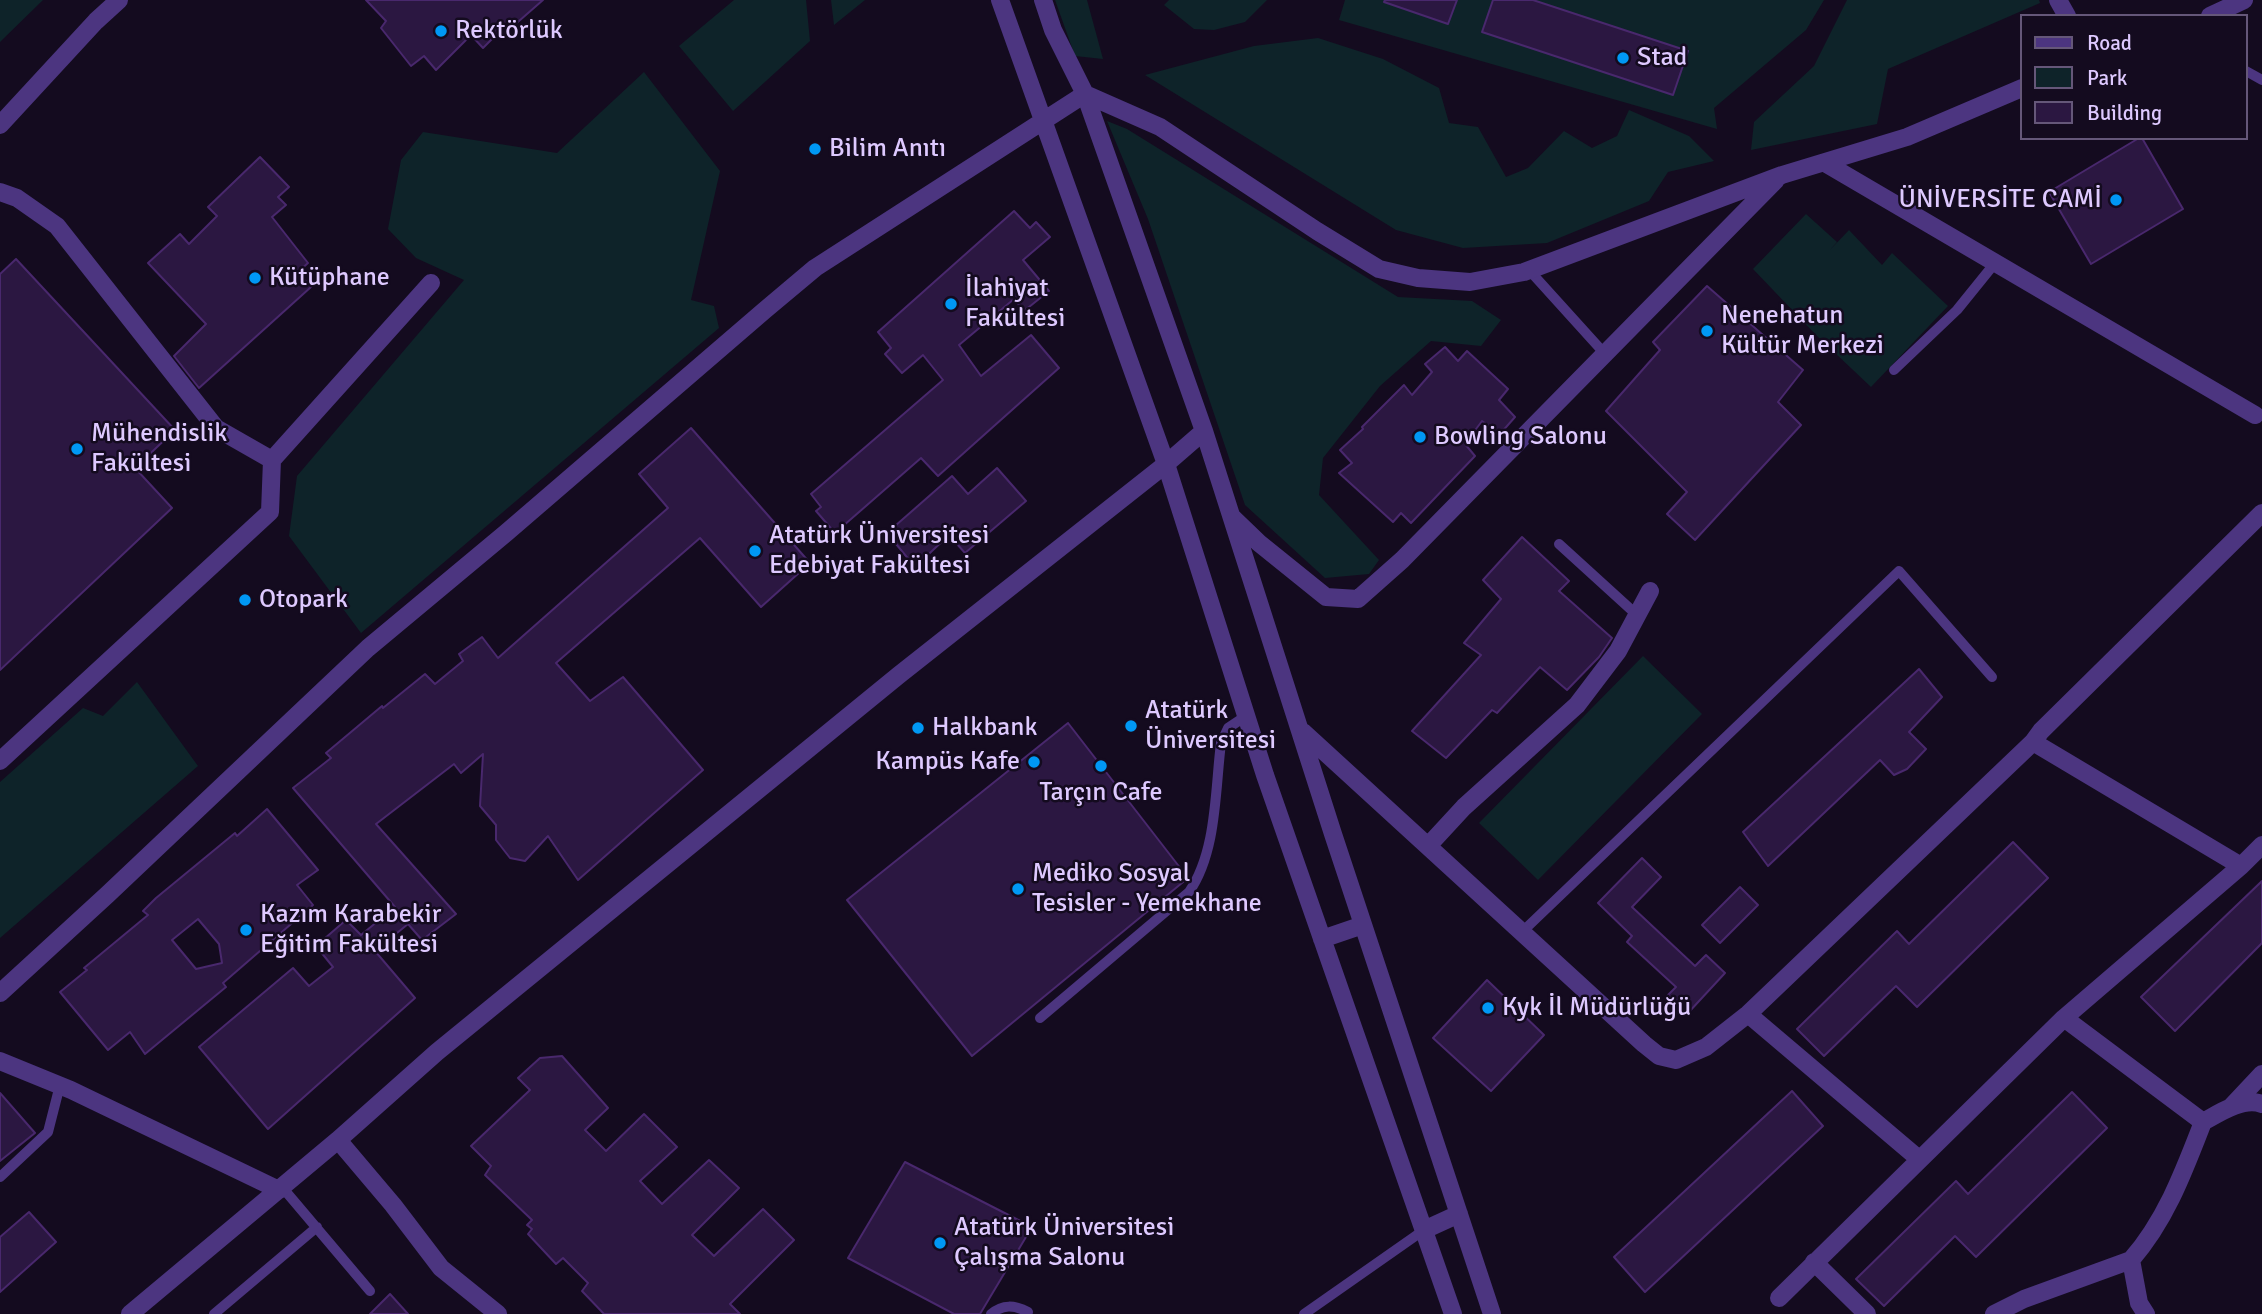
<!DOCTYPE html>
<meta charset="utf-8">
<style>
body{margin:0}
#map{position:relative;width:2262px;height:1314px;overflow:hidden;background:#140b1f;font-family:Signika,sans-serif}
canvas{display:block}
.legend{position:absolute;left:2020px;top:14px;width:228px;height:126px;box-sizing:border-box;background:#140b1f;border:2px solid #655779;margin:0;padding:9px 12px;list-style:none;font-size:21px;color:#dec9ff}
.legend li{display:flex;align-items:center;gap:14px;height:35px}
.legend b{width:35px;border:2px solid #655779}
</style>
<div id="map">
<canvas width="2262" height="1314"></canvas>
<ul class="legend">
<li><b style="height:9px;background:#4c3580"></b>Road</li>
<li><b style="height:19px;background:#0e2329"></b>Park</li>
<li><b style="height:19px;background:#2b1741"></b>Building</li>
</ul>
</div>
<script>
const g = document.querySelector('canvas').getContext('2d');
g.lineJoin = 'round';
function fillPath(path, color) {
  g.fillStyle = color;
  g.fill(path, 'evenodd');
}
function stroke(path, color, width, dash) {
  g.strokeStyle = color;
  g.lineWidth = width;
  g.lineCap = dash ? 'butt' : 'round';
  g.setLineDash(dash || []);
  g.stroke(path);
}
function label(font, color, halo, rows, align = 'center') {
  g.font = font + ' Signika,sans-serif';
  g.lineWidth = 5;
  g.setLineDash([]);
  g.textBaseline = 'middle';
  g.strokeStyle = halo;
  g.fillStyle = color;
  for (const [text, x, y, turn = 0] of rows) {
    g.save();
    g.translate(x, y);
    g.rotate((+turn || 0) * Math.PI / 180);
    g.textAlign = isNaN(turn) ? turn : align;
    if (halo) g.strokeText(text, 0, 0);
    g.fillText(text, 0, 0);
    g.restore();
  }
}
fillPath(new Path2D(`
 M0,0h43l-43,42z
 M734,0h72l4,41 -77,70 -54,-65z
 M831,0h34l-31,25z
 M1055,0h32l16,59 -28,-3z
 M1169,0h98l-22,22 -31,8 -20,-1 -30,-24z
 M1345,0h479l-18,30 -92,78 3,21 -378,-109z
 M1847,0h192l1,3 -152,66 -11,55 -126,26 3,-28 60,-56z
 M1318,38l65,21 56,29 10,35 29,4 28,50 22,-9 36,-37 28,17 25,-12 12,-26 60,26 25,25 -46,11 -19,29 -102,42 -84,5 -67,-18 -251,-155 109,-29z
 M644,72l76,99 -29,129 23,6 5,22 -358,305 -72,-97 8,-60 167,-196 -48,-22 -28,-29 13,-69 22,-28 134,21z
 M1107,121l20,8 271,168 74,4 29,19 -20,26 -50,-5 -51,45 -57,72 -4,37 60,65 -10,14 -44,4 -80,-73 -97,-286z
 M1806,214l31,28 -7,8 19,-20 33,35 10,-12 56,53 -77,81 -55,-52 -63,-66z
 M1643,656l59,58 -164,166 -59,-57z
 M137,682l61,84 -198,172v-156l83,-74 20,8z`), '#0e2329');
const building = new Path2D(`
 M366,0h177l-32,28 -6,-2 -22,22 -12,-13 -35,35 -12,-14 -13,10 -30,-38 5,-7z
 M1385,0h72l-9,24 -64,-22z
 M1493,0h40l155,51 -15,44 -191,-63z
 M2139,138h3l41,71 -92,55 -42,-72z
 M260,157l29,30 -11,10 8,8 -14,12 36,46 -10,9 13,15 -112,101 -25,-32 32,-32 -58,-61 32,-29 9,10 28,-28 -9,-9z
 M1014,211l16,17 6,-6 14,15 -27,23 26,31 -25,20 -10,-12 -55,46 22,31 50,-41 28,33 -121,108 -17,-18 -86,75 -19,-22 5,-4 -10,-13 132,-114 -20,-25 -21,18 -17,-19 6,-6 -13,-16z
 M16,259l159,171 -40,38 37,40 -172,162v-396z
 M1707,286l96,84 -25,32 23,23 -106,115 -28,-26 20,-22 -81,-81 54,-61 -7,-8z
 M1445,347l13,14 9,-10 41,38 -9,11 16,17 -15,17 -18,-13 -17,23 10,12 -64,67 -10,-10 -8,9 -54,-49 13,-10 -12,-13 23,-21 -1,-2 42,-42 8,10 20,-23 -7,-8z
 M691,428l119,135 -49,44 -61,-69 -144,125 34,38 33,-24 80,93 -125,110 -30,-44 -23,25 -15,-3 -14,-18v-15l-16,-19 3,-52 -22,19 -7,-9 -78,60 80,90 -34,26 -14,-16 -33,27 40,47 -147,131 -69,-82 94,-79 16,18 24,-19 -17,-21 30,-26 15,15 34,-28 -102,-119 38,-30 -5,-5 56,-47 1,2 42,-34 10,10 28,-23 -4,-7 23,-17 16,21 170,-150 -29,-34z
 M997,468l29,33 -61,52 -16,-18 -34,32 -28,-34 65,-57 16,18z
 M1522,537l47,44 -10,10 53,47 -13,19 -32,33 -27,-23 -43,46 -5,-3 -46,48 -34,-27 69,-76 -17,-12 37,-44 -18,-19z
 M1919,669l23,28 -33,35 17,17 -19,20 -13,6 -14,-15 -112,106 -25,-34z
 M1068,723l120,155 -216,178 -125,-156z
 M267,809l51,61 -21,15 16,20 -90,78 3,4 -81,67 -15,-22 -22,18 -48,-58 27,-22 -3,-2 64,-53 -5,-4 13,-13 79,-65 2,3zM198,919l21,25 3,19 -26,6 -24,-29z
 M2013,842l35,36 -131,129 -21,-21 -72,70 -27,-27 100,-98 12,13z
 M1642,858l19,19 -29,30 63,59 11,-11 19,18 -37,40 -20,-18 8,-8 -49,-45 5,-6 -34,-33z
 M2262,881v62l-87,88 -34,-34z
 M1740,887l18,18 -38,38 -18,-18z
 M1487,980l57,55 -53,56 -58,-53z
 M562,1056l46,52 -23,22 21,21 38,-37 33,33 -37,34 22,23 47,-44 30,28 -47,47 22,21 49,-47 31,31 -64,64 10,10h-136l-22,-23 6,-8 -25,-25 -7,6 -28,-30 4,-5 -5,-4 5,-5 -47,-45 6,-9 -20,-20 59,-56 -12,-12 22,-20z
 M1792,1091l31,35 -178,166 -31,-35z
 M2072,1092l35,36 -131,129 -21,-21 -71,70 -28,-27 100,-98 12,13z
 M0,1093l35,40 -35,28z
 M905,1162l127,65 -52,87h-26l-106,-56z
 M29,1212l27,30 -56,50v-55z
 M390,1294l18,20h-38z`);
fillPath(building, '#2b1741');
stroke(building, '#49286d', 2);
stroke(new Path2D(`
 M2246,71l16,9
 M1529,270l76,84
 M1894,370l63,-60 38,-47
 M1559,544l78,71
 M1522,932l377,-361 93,106
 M1040,1018l149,-126c28,-40 26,-102 32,-149l7,-15 18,-12
 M0,1177l48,-45 12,-47
 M282,1187l88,104
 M214,1314l103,-87
 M991,1314c12,-10 23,-9 37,-2
 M1304,1314l120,-84`), '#4c3580', 10);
stroke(new Path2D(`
 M1000,0l166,464 99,311 188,539
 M1043,0l10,30 32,64 119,337 129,403 159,480
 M2058,0l9,16
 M2210,16l34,-16
 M0,125l96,-104 23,-21
 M1825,163l430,252
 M0,192l17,6 40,28 159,202 56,32
 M1233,518l26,25 67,54 32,2 44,-39 374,-380
 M1303,732l341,312 15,12 17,4 30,-13 42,-33 285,-272 8,-11 221,-218
 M2033,742l208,124
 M0,761l270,-249 2,-52 159,-177
 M1428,846l36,-39 113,-102 41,-54 32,-60
 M1322,939l41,-14
 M0,993l107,-98 261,-247 138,-115 259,-223 50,-42 270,-174 75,33 157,104 62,38 39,9 52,4 54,-10 258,-97 125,-38 115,-49
 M1748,1014l171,145
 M2064,1018l139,104
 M0,1061l71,29 208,100
 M2231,1107l31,-33
 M338,1140l55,65 48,63 57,46
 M1424,1230l35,-16
 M1814,1262l53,52
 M1779,1298l285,-280 177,-152 21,-21
 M130,1314l208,-174 99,-88 462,-377 267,-211 38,-33
 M1994,1314l30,-15 107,-39
 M2146,1314l-7,-11 -8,-43c35,-40 53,-89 72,-138 16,-9 40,-25 59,-18`), '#4c3580', 18);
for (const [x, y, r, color] of [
 [441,31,7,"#0098f4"],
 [1623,58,7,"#0098f4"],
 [815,149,7,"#0098f4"],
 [2116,200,7,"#0098f4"],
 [255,278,7,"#0098f4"],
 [951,304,7,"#0098f4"],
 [1707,331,7,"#0098f4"],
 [1420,437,7,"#0098f4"],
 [77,449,7,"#0098f4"],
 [755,551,7,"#0098f4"],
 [245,600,7,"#0098f4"],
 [1131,726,7,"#0098f4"],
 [918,728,7,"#0098f4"],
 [1034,762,7,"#0098f4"],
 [1101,766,7,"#0098f4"],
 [1018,889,7,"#0098f4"],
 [246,930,7,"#0098f4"],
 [1488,1008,7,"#0098f4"],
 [940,1243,7,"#0098f4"]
]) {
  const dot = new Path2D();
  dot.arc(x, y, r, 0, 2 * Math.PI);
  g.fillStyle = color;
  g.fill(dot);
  stroke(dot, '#140b1f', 2.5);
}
label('26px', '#dec9ff', '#140b1f', [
 ["Rektörlük",455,31],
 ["Stad",1637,58],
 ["Bilim Anıtı",829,149],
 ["ÜNİVERSİTE CAMİ",2102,200,"right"],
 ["Kütüphane",269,278],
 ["İlahiyat",965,289],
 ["Fakültesi",965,319],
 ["Nenehatun",1721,316],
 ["Kültür Merkezi",1721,346],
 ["Mühendislik",91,434],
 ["Fakültesi",91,464],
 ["Bowling Salonu",1434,437],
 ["Atatürk Üniversitesi",769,536],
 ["Edebiyat Fakültesi",769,566],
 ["Otopark",259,600],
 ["Atatürk",1145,711],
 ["Üniversitesi",1145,741],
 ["Halkbank",932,728],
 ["Kampüs Kafe",1020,762,"right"],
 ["Tarçın Cafe",1101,793,"center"],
 ["Mediko Sosyal",1032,874],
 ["Tesisler - Yemekhane",1032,904],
 ["Kazım Karabekir",260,915],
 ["Eğitim Fakültesi",260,945],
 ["Kyk İl Müdürlüğü",1502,1008],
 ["Atatürk Üniversitesi",954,1228],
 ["Çalışma Salonu",954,1258]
], 'left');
</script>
